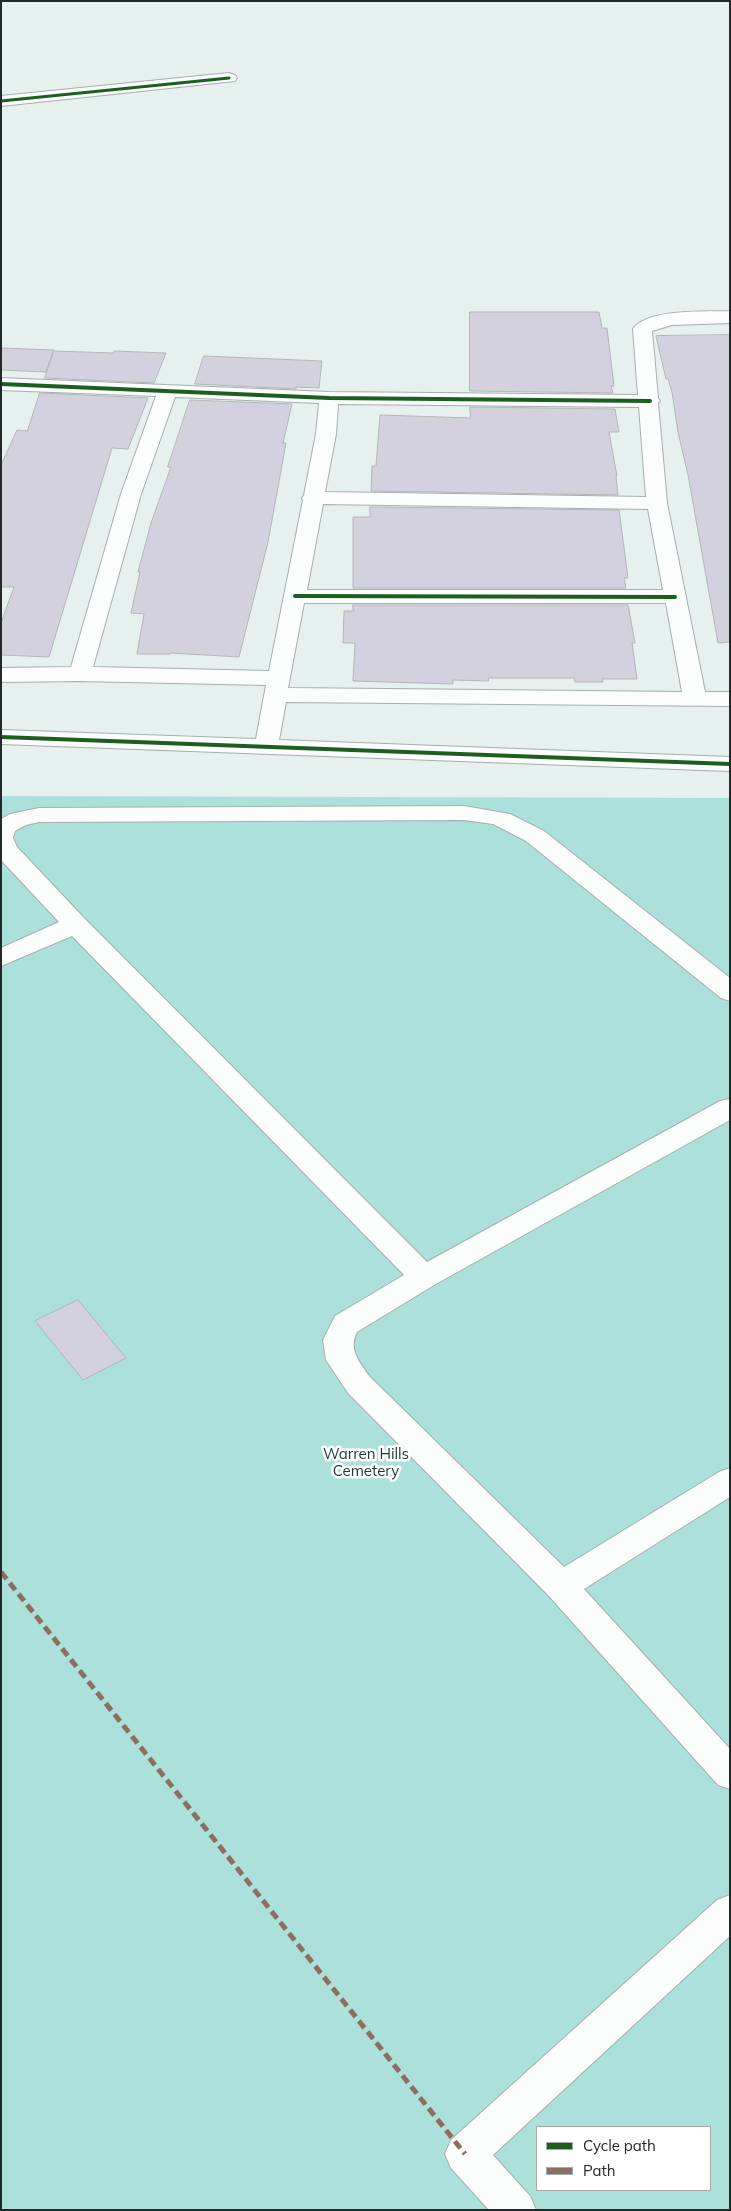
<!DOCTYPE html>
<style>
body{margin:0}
#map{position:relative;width:731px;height:2211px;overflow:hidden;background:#e6f0ee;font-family:Mulish,sans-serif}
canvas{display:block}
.frame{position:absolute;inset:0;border:2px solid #232928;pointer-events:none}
.legend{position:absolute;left:536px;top:2126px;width:175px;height:65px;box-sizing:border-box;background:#fff;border:1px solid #a7a9a9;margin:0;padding:6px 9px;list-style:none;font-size:15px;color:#232928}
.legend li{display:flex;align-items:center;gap:10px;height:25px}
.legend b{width:25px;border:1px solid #a7a9a9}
</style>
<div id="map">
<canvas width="731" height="2211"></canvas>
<div class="frame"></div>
<ul class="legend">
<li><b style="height:6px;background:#1b5e20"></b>Cycle path</li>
<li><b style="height:6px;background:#8d6e63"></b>Path</li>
</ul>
</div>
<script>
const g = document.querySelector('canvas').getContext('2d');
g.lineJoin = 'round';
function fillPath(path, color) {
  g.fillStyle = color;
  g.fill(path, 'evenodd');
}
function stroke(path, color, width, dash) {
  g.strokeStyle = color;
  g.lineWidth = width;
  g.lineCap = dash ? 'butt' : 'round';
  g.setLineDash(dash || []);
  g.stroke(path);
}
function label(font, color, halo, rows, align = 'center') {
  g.font = font + ' Mulish,sans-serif';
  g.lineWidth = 5;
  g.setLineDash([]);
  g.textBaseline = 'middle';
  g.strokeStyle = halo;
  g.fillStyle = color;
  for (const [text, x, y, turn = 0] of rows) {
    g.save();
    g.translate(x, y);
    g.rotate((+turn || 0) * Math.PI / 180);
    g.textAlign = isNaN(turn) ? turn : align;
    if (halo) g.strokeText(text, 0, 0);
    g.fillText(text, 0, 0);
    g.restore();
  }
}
fillPath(new Path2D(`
 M1,796l729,2v1412h-729zM537,2127h173v63h-173z`), '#ace1db');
const building = new Path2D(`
 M470,312h129l3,16h5l7,58h-3l2,7 -143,-2z
 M730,335v307l-12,1 -30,-168 -10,-43 -6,-40 -4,-13h-2l-10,-43z
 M1,348l53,2 -8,22 -45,-2z
 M54,351l60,2v-2l52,2 -12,30 -109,-5z
 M204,356l118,5 -3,27 -23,-1v2l-101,-5z
 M40,393l108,5 -20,51 -16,-1 -63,209 -48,-2v-32l13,-36h-13v-122l16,-35 10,1z
 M190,400l102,4 -9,39h3l-18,99 -29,115 -68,-4 -1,1h-33l7,-40 -13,-1 9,-41h-2l13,-49 20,-56h-3z
 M470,407l145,2 4,23h-10l8,44h-1l2,19 -247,-4 1,-25h4l4,-51 90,3z
 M370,507l249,3 9,68h-4l2,10h-273v-71h17z
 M353,605h275l7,38h-3l5,36h-35l1,3h-28l-1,-4h-86l1,3 -36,-1v4l-100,-3 2,-38h-12l1,-32h9z
 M78,1300l48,58 -43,22 -48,-59z`);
fillPath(building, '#d4d1de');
stroke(building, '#b3b6b7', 1);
const minor = new Path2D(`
 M229,73l6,2 2,3 -2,3 -234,25v-10z
 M730,311v12l-58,2 -20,6 6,67 2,3 -2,2 9,100 38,189h25v14l-444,-4 -7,38 451,17v14l-729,-27v-14l255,9 10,-54 -186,-4 -79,1v-14l70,-1 50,-173 35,-98 -155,-6v-12l328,14 309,3 -5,-66c14,-21 74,-17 97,-18zM175,397l144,6 -3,31 -12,61 -2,3 1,2 -34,171 -176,-4 48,-173zM338,404l301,3 7,90 -321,-5 11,-58zM323,504l325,5 15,81h-356zM304,603h362l16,89 -394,-4z
 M464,806l46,8 34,17 186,147v23l-9,-3 -195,-157 -33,-17 -29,-4 -425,2 -13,3 -11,6 -2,7 4,9 67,71 343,344 293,-161 10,-2v21l-296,165 -77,47c-9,17 2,30 13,45l194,190 155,-95 11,-4v29l-146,92 146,160v40l-12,-4 -169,-189 -201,-203 -22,-33 -3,-20 12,-24 69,-41 -332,-339 -71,30v-18l58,-26 -58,-62v-41l9,-5 29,-6z
 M730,1895v41l-237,219 37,41 6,14h-47l-38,-42 -6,-14 6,-14 266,-240z`);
stroke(minor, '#a7aead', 2);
fillPath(minor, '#fbfdfc');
stroke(new Path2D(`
 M1,1572l464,582`), '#8d6e63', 5, [9, 5]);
stroke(new Path2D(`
 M1,101l228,-23`), '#1b5e20', 3);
stroke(new Path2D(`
 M1,384l328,14 321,3
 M295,596l380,1
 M1,737l729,27`), '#1b5e20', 4);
label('15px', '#1f3634', '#fff', [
 ["Warren Hills",366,1454],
 ["Cemetery",366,1471]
]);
</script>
